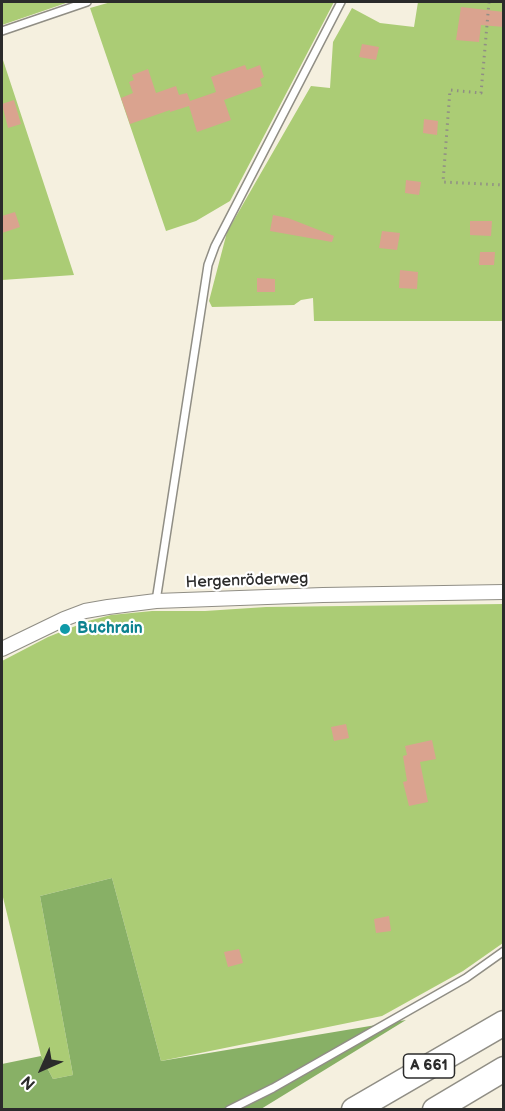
<!DOCTYPE html>
<meta charset="utf-8">
<style>
body{margin:0}
#map{position:relative;width:505px;height:1111px;overflow:hidden;background:#f5f0df;font-family:"Balsamiq Sans",sans-serif}
canvas{display:block}
.frame{position:absolute;inset:0;border:3px solid #2b2b2b;pointer-events:none}
.north{position:absolute;left:12px;top:1039px;width:60px;height:60px;-webkit-text-stroke:4px #fff;paint-order:stroke;rotate:225deg;font-size:16px;font-weight:700;line-height:24px;text-align:center;color:#2b2b2b}
.north::after{content:'';display:block;margin:auto;width:21px;height:27px;background:#2b2b2b;clip-path:polygon(50% 0,100% 100%,50% 72%,0 100%)}
</style>
<div id="map">
<canvas width="505" height="1111"></canvas>
<div class="frame"></div>
<div class="north">N</div>
</div>
<script>
const g = document.querySelector('canvas').getContext('2d');
g.lineJoin = 'round';
function fillPath(path, color) {
  g.fillStyle = color;
  g.fill(path, 'evenodd');
}
function stroke(path, color, width, dash) {
  g.strokeStyle = color;
  g.lineWidth = width;
  g.lineCap = dash ? 'butt' : 'round';
  g.setLineDash(dash || []);
  g.stroke(path);
}
function label(font, color, halo, rows, align = 'center') {
  g.font = font + ' "Balsamiq Sans",sans-serif';
  g.lineWidth = 4.5;
  g.setLineDash([]);
  g.textBaseline = 'middle';
  g.strokeStyle = halo;
  g.fillStyle = color;
  for (const [text, x, y, turn = 0] of rows) {
    g.save();
    g.translate(x, y);
    g.rotate((+turn || 0) * Math.PI / 180);
    g.textAlign = isNaN(turn) ? turn : align;
    if (halo) g.strokeText(text, 0, 0);
    g.fillText(text, 0, 0);
    g.restore();
  }
}
fillPath(new Path2D(`
 M2,2h67l-67,23z
 M111,2h223l-104,199 -34,20 -30,10 -76,-223z
 M418,2h85v319h-189l-1,-23 -12,2 -7,5 -82,2 -3,-6 18,-69 84,-146 19,2 3,-46 19,-34 28,15 34,4z
 M2,57l72,218 -72,5z
 M503,604v339l-40,28 -81,45 -221,45 -49,-183 -72,18 33,179 -20,4 -12,-23 -39,-163v-232l46,-24 40,-16 23,-6 41,-4h53l61,-4z`), '#abcc75');
fillPath(new Path2D(`
 M112,878l49,183 245,-41 -145,89h-259v-45l39,-8 12,23 20,-4 -33,-179z`), '#88b066');
fillPath(new Path2D(`
 M461,7l43,5v15l-23,-2 -2,17 -23,-2z
 M362,44l17,3 -3,13 -17,-3z
 M245,65l2,5 13,-5 4,12 -4,2 2,7 -38,14 7,20 -34,12 -8,-26 -19,6v-2l-40,14 -9,-26 12,-5 -4,-11 5,-2 -2,-5 16,-6 8,24 20,-7 3,9 8,-2 3,8 26,-9 -5,-15z
 M14,100l7,24 -13,4 -6,-24z
 M424,119l14,2 -1,14 -14,-2z
 M406,180l15,2 -2,13 -14,-2z
 M15,212l5,15 -18,6v-17z
 M273,215l15,3 46,18 -2,6 -62,-11z
 M470,221h22l-1,15 -21,-1z
 M382,231l18,2 -3,17 -18,-2z
 M480,252h15l-1,13h-15z
 M400,270l18,2 -1,17 -18,-1z
 M257,278l18,1v13h-18z
 M346,724l3,14 -15,3 -3,-14z
 M432,740l4,19 -16,3 8,40 -19,4 -6,-24 4,-1 -4,-25 4,-1 -2,-9z
 M389,916l2,15 -15,2 -2,-14z
 M239,949l4,14 -15,4 -4,-15z`), '#daa38f');
const service = new Path2D(`
 M2,31l85,-29
 M156,601l52,-336 7,-19 126,-244
 M229,1110l44,-22 193,-110 38,-27`);
const minor = new Path2D(`
 M2,649l62,-30 21,-8 23,-4 48,-6 167,-6 181,-3`);
const motorway = new Path2D(`
 M354,1110l150,-87
 M435,1110l69,-41`);
stroke(service, '#908e85', 10);
stroke(minor, '#908e85', 16);
stroke(motorway, '#908e85', 27);
stroke(new Path2D(`
 M489,2l-8,91 -31,-3 -7,92 61,3`), '#908e85', 3, [1.5, 4.5]);
stroke(service, '#fff', 7);
stroke(minor, '#fff', 14);
stroke(motorway, '#fff', 24);
for (const [x, y, r, color] of [
 [65,629,6,"#0f9aa8"]
]) {
  const dot = new Path2D();
  dot.arc(x, y, r, 0, 2 * Math.PI);
  g.fillStyle = color;
  g.fill(dot);
  stroke(dot, '#fff', 2);
}
for (const [x, y, w] of [
 [429,1066,51]
]) {
  const box = new Path2D();
  box.roundRect(x - w / 2, y - 12, w, 24, 4.5);
  g.fillStyle = '#fff';
  g.fill(box);
  stroke(box, '#2b2b2b', 1.5);
}
label('bold 15px', '#2b2b2b', null, [
 ["A 661",429,1066]
]);
label('16px', '#2b2b2b', '#fff', [
 ["Hergenröderweg",247,581,-2]
]);
label('bold 16px', '#0d838f', '#fff', [
 ["Buchrain",77,629]
], 'left');
</script>
